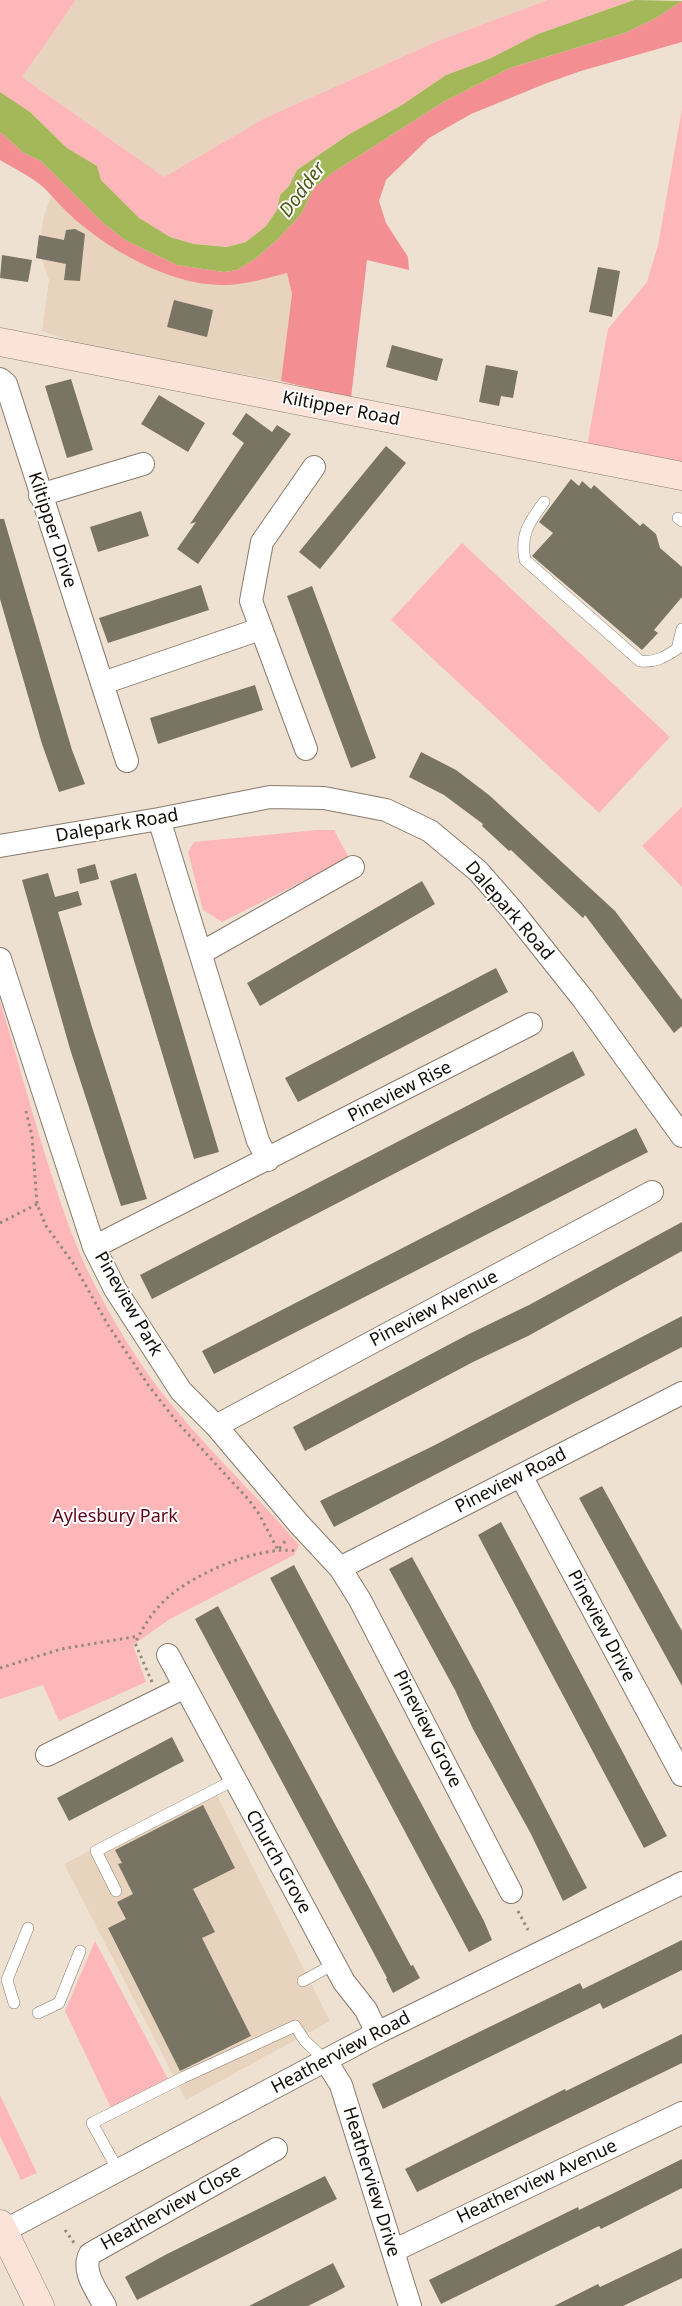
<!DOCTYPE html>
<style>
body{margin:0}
canvas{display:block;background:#efe1d1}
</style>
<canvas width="682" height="2306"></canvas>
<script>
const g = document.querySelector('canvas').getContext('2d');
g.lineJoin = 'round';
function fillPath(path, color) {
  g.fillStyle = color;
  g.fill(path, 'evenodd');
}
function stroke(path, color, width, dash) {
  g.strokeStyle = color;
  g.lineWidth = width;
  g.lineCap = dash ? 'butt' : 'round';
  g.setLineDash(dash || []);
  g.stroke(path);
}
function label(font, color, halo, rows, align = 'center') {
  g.font = font + ' "Noto Sans",sans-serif';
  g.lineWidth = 4;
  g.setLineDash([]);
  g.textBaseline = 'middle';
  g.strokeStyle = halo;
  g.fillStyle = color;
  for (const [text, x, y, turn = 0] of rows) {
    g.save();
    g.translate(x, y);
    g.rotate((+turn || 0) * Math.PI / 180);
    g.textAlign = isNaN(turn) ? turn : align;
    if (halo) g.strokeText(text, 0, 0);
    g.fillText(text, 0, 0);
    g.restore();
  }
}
fillPath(new Path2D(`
 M76,0h472l-110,41 -173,77 -101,59 -142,-100z
 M51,196l18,18 29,22 43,27 84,22 30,-4 32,-8 5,21 -11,87 -192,-34 -47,-16 7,-51 -10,-29 4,-32z
 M213,1787l117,234 -144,79 -122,-236z`), '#e7d3be');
fillPath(new Path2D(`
 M0,0h76l-54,77 142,100 101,-59 173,-77 110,-41h86l-96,34 -49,25 -43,16 -44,30 -54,30 -51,35 -8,16 -9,9 -3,15 -11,16 -20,16 -19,5 -33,-3 -24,-7 -32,-19 -37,-38 -5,-14 -29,-18 -37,-36 -30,-20z
 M682,109v356l-95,-19 21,-117 39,-47 11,-37z
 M462,543l208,194 -71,76 -208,-193z
 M682,807v80l-40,-41z
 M317,830h17l15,28 -127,64 -19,-12 -15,-58 6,-10z
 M0,1001c23,76 43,154 70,228 15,41 37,81 60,118 46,75 113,132 169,198l-5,10 -124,64 -37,26 13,37 -87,39 -16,-36 -43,14z
 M95,1941l73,138 -57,29 -46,-97z
 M0,2095l37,78 -16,7 -21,-44z`), '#fdb7b9');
fillPath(new Path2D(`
 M682,1v41l-101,29 -34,12 -76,31 -42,24 -43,42 -7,21 7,22 22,34 1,13 -42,-10 -16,138 -70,-17 11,-87 -5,-21c-20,5 -42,12 -63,12 -53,1 -118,-36 -156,-72 -9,-8 -17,-19 -26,-27 -12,-10 -29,-18 -42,-26v-28l24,21 17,8 62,62 22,17 52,25 47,7 13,-2 18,-11 24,-21 22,-24 13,-26 18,-15 113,-72 65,-33 115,-35 31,-15z`), '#f38e93');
fillPath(new Path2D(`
 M634,0l48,1 -26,17 -31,15 -115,35 -65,33 -113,72 -18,15 -13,26 -22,24 -24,21 -18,11 -13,2 -47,-7 -52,-25 -22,-17 -62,-62 -17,-8 -24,-21v-40l30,20 37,36 30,18 4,14 38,38 31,19 24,7 33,3 19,-5 20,-16 11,-16 3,-15 9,-9 8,-16 51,-35 54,-30 44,-30 43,-16 49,-25z`), '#a4b859');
fillPath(new Path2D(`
 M75,229l10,5 -5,47 -16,-1 2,-16 -30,-6 3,-23 25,5 2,-10z
 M2,255l30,5 -4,22 -28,-4z
 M598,267l22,4 -8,46 -23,-5z
 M174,300l39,10 -6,27 -40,-10z
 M392,345l51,14 -6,22 -51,-14z
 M486,365l32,6 -5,27 -12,-2 -2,10 -20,-4z
 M71,379l22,71 -26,8 -22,-72z
 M159,395l46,28 -17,29 -47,-28z
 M246,413l26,19 5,-7 14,9 -93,130 -21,-15 19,-27 -6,2 54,-81 -12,-9z
 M386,446l20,17 -86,106 -21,-17z
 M571,479l8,7 3,-5 9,8 3,-4 46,41 3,-3 13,11 4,14 22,19v30l-28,33 4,3 -16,17 -110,-94 21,-23 -14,-11z
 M141,511l8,25 -51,16 -8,-25z
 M0,519h4l68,231 13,34 -26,8 -17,-48 -42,-145z
 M201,585l8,25 -101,33 -9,-25z
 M312,586l64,172 -25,10 -64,-172z
 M255,685l8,25 -105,34 -8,-26z
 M421,752l35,18 33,25 126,116 67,89v26l-8,7 -89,-118 -2,3 -72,-68 -2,1 -14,-13 -13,-12 1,-2 -39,-29 -35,-18z
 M95,864l4,15 -19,5 -3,-15z
 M48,873l7,24 23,-6 4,14 -24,7 34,115 55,172 -26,7 -51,-157 -48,-169z
 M136,873l83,279 -25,7 -84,-278z
 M422,881l13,23 -175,102 -13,-23z
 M496,968l12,24 -210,110 -13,-24z
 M573,1051l12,24 -433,224 -12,-24z
 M636,1128l12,24 -434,222 -12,-23z
 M682,1222v29l-154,85 -55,26 -168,89 -12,-24 176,-93 60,-29z
 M682,1316v31l-348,180 -14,-26 113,-55z
 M602,1486l80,145v55l-103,-188z
 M501,1522l166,314 -23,12 -166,-313z
 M412,1557l65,119 110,212 -24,13 -32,-67 -58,-105 -18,-39 -66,-121z
 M294,1565l190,356 8,19 -23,12 -199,-374z
 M218,1606l193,360 2,-1 7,13 -27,15 -7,-14 1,-1 -192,-359z
 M172,1737l12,24 -115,60 -12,-23z
 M203,1805l32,63 -42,21 22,43 -13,6 49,98 -71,35 -72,-143 18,-9 -9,-17 16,-8 -15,-30 4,-1 -7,-13z
 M682,1940v30l-79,39 -3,-6 -217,106 -11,-25 208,-101 3,6z
 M682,2034v29l-265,129 -12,-23 160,-80 1,2z
 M682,2159v29l-81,41 -2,-3 -158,78 -12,-24 149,-73 1,3 37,-18z
 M325,2176l12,23 -200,101 -12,-23 42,-23z
 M682,2248v30l-59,28h-69l44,-22 2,3z
 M333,2263l12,24 -13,7 -24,12h-59z`), '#797463');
const lane = new Path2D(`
 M544,502c-15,20 -24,33 -19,58l115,101c15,2 25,-4 37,-12l5,-20
 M678,518l4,3
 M116,1891l-20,-40 138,-71
 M303,1981l31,-17
 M14,2003l-7,-23 21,-52
 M38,2013l21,-10 21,-52
 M119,2172l-27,-49 92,-46 111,-51 10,15 21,20`);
const street = new Path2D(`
 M0,379l6,5 121,377
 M40,495l103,-31
 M103,683l157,-54
 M306,749l-55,-148 11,-59 52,-75
 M159,819l99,322 10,19
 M0,846l159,-27 111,-22 54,1 62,12 44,21 48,40 35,40 70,88 99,137
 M201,953l152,-86
 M0,959l94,288 21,42 66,102 35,35 83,98 41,44 20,32 151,292
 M94,1247l437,-223
 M216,1426l436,-234
 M521,1476l161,299
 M340,1568l342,-175
 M168,1655l176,327 22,28 11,23
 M47,1755l138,-68
 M326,2061l15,24 69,221
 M0,2233l377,-200 305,-150
 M393,2251l289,-138
 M105,2306c-8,-15 -24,-35 -15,-52l186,-105`);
const secondary = new Path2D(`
 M0,342l682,134
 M0,2224l40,82`);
stroke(lane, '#887b6d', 12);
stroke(street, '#887b6d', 24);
stroke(secondary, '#887b6d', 29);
stroke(new Path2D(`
 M26,1111l6,25 5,68 9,22 27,37 35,62 41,61 27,35 73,79 10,14 19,36 8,-10
 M0,1223l37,-19
 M0,1668l61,-19 78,-13
 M152,1682l-17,-39c9,-17 17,-31 31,-44 27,-25 93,-54 131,-48
 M518,1911l10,19
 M65,2230l10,14`), '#948a7e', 3, [2.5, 4]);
stroke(lane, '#fff', 11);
stroke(street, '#fff', 22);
stroke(secondary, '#fbe3da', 28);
label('18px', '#120d08', '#fff', [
 ["Kiltipper Road",341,409,11],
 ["Kiltipper Drive",52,530,72],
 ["Dalepark Road",117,826,-10],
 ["Dalepark Road",509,911,49],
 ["Pineview Rise",400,1092,-27],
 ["Pineview Park",128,1304,60],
 ["Pineview Avenue",434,1309,-28],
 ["Pineview Road",511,1481,-27],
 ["Pineview Drive",601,1626,62],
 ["Pineview Grove",427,1729,63],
 ["Church Grove",278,1862,61],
 ["Heatherview Road",341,2053,-28],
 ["Heatherview Drive",371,2182,73],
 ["Heatherview Avenue",537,2182,-25],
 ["Heatherview Close",171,2208,-29]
]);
label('18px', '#600219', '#fff', [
 ["Aylesbury Park",115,1517]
]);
label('italic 19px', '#4c5914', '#fff', [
 ["Dodder",303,190,-53]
]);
</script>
